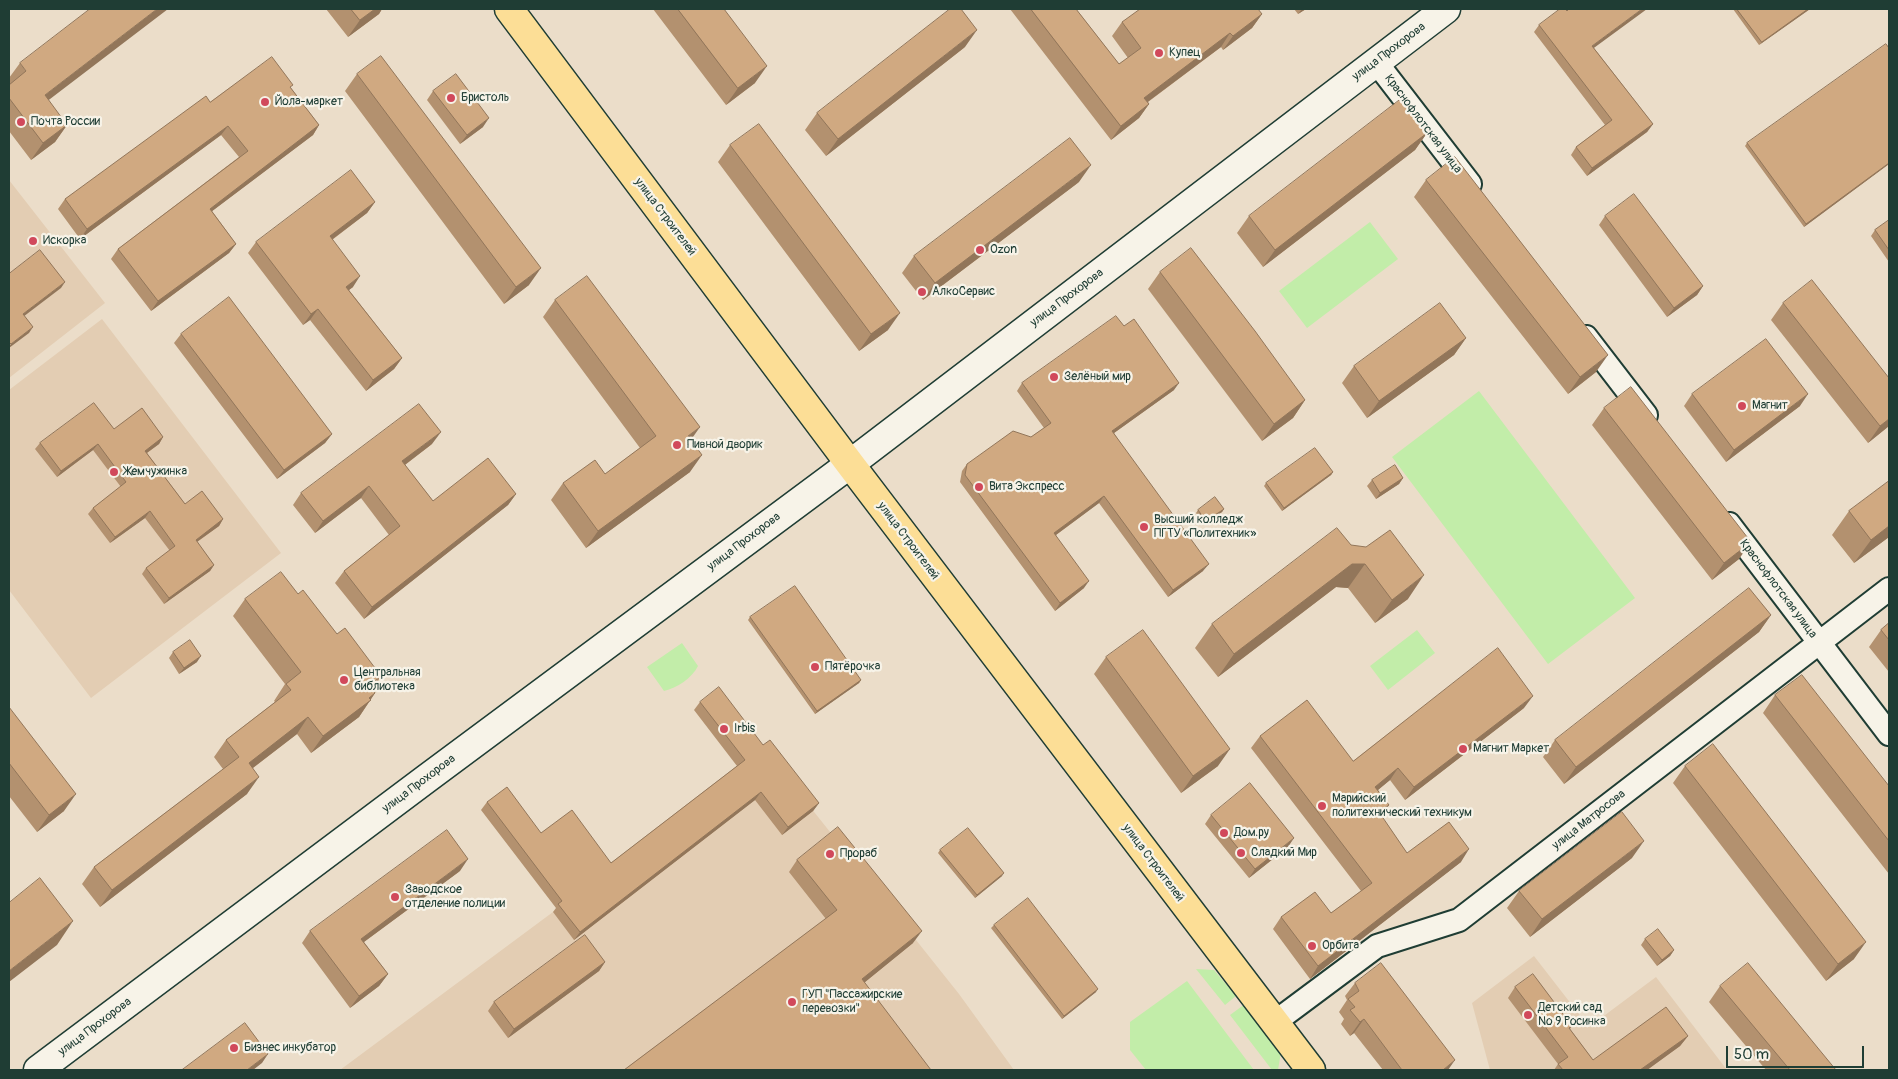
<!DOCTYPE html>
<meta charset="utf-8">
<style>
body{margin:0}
#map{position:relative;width:1898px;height:1079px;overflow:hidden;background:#ebddc9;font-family:Pangolin,sans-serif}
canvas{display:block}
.frame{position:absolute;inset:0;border:10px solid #1f3d34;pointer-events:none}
.scale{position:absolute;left:1726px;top:1046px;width:138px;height:22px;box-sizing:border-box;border:2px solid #1f3d34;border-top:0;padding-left:6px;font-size:15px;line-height:18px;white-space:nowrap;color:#1f3d34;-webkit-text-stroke:4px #f7f3e8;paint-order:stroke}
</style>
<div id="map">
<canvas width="1898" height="1079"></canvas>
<div class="frame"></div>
<div class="scale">50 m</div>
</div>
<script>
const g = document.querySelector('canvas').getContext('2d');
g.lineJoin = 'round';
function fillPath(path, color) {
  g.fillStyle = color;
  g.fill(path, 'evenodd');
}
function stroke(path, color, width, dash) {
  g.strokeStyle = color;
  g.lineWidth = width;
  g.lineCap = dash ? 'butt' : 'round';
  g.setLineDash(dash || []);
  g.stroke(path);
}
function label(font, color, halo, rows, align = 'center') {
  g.font = font + ' Pangolin,sans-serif';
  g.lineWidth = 4.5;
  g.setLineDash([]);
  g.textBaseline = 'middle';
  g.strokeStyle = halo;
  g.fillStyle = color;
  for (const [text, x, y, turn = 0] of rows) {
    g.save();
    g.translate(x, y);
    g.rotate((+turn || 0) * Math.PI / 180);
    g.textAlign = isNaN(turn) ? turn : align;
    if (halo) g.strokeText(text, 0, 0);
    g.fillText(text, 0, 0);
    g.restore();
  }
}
fillPath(new Path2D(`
 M9,180l96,123 -96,75z
 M102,319l179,234 -190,145 -82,-108v-200z
 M764,749l195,245 55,76h-674l213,-158z
 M1534,956l55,71 67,-50 71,93h-237l-18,-67z`), '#e3cdb3');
fillPath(new Path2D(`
 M1370,222l28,37 -91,69 -28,-37z
 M1479,391l156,207 -87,66 -156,-207z
 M1417,630l18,23 -47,37 -18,-24z
 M682,643l16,23c-6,12 -21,22 -34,25l-17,-24z
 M1196,969l18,1 22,26 -11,9z
 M1187,981l67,89h-108l-16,-20v-28z
 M1245,1004l36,48 -3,18h-6l-42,-55z`), '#c2eda9');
const street = new Path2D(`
 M1376,62l94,122
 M1586,337l60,78
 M1729,524l160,210
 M1275,1022l102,-76 82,-26 430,-331`);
const secondary = new Path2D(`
 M38,1070l388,-291 424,-315 596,-455`);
const primary = new Path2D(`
 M509,9l341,455 461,606`);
stroke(street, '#1f3d34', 26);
stroke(secondary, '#1f3d34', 31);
stroke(primary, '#1f3d34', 31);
stroke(street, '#f7f3e8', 22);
stroke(secondary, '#f7f3e8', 28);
stroke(primary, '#fcde96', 28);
fillPath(new Path2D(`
 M326,9h56l-3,5 -31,23z
 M653,9h71l31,74 -29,22z
 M1010,9h66l43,55 9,-6 -16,-22 10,-14 140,-8 -10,14 -29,22 -2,-3 -73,55 1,2 -10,14 -28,22z
 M1294,9h12l-8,5z
 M1733,9h77l-51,36z
 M1539,25l55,23 59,76 -6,8 -60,44 -16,-21 5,-8 29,-22 -71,-93z
 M965,47l-139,109 -21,-26 12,-17z
 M20,63l47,62 -12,17 -24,18 -22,-29v-46l1,-1 -1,-3v-3z
 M357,74l172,211 -25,19 -159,-213z
 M291,88l28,37 -6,10 -101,76 24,33 -7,9 -78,58 -40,-52 7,-10 121,-92 -18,-22 -141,104 -22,-30 7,-10 145,-97z
 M433,91l50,36 -23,17 -33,-44z
 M1427,133l-12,17 -152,117 -26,-34 12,-17z
 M1747,143l142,21 -85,63 -59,-81z
 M730,145l158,185 -29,21 -141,-189z
 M1426,180l170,192 -28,22 -154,-197z
 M1079,182l-156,118 -21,-27 12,-17z
 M375,202l-8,11 -35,27 21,47 -4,3 53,68 -8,11 -28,22 -56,-71 -7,5 -55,-72 8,-11z
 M1605,216l98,70 -6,9 -30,22 -68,-92z
 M1889,220v42l-18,-26 4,-6z
 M1160,272l145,128 -12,18 -31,23 -114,-152z
 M555,300l136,140 -1,32 -104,76 -35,-48 12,-17 42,-9 35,-26 -97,-131z
 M1783,303l106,75v48l-21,17 -97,-123z
 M1124,326l50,64 -60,43 89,138 -35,26 -69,-94 -43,32 28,53 -29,23 -95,-129 2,-11 5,-7 64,-27 13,-9 -27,-37 5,-8z
 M181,334l151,100 -7,9 -48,36 -103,-136z
 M1466,338l-12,17 -87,63 -25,-35 12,-17z
 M1692,394l108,12 -74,56 -42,-56z
 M1604,408l135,151 -27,21 -120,-155z
 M114,429l49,8 -4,7 -12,9 38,51 38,15 -4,7 -22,16 17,23 -4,6 -46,33 -22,-30 4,-6 24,-17 -25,-33 -35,25 -22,-29 5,-6 28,-21 -28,-37 -36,27 -22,-28 5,-6z
 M432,444l-27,21 28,36 83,-7 -8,11 -144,114 -29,-36 9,-12 45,-36 -28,-37 -46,35 -22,-28 8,-12z
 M1333,472l-2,3 -49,36 -18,-25 2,-3z
 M1403,478l-4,6 -23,15 -9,-13 5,-6z
 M1889,481v56l-35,26 -22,-28 17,-24z
 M1224,509l-2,3 -18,12 -8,-11 2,-3z
 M1351,545l57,54 -33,24 -27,-35 -12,-1 -118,90 -23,-29 17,-24z
 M298,594l39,40 44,42 -4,7 -3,8 1,2 -16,24 -48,36 -14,-19 -44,34 -6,26 -147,113 -18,-23 12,-17 129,-98 -9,-12 12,-17 49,-38 -1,-1 11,-17 -52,-68 12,-17z
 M1771,615l-12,17 -195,152 -21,-27 12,-17z
 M750,617l111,63 -2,3 -44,31 -67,-94z
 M1889,623v49l-20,-25 12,-17z
 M173,652l24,10 -18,12 -10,-16z
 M1106,657l112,109 -37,27 -87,-119z
 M1775,695l114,91v88l-126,-161z
 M700,702l63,43 56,58 -6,8 -31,24 -27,-35 -181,140 -21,-28 3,-4 -75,-98 6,-8 54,31 70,30 126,-97 -43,-56z
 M9,707l55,104 -27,21 -28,-36z
 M1524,708l-119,92 -15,-20 -12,10 11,15 -8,11 26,37 54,9 -151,117 -37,-50 8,-12 50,-4 30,-22 -110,-143 9,-12 93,25z
 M1685,766l169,193 -28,22 -153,-198z
 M1211,815l77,32 -39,31 -44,-54z
 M940,850l62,26 -27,22 -37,-45z
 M1632,858l-102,79 -23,-29 12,-17z
 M797,860l116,83 -48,39 -241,88 202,-151 -37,-47z
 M460,871l-96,71 24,32 -9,12 -29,22 -48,-65 8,-12z
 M994,925l102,67 -34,27 -71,-91z
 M1645,939l29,11 -4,6 -13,10 -16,-21z
 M605,962l-6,9 -91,67 -20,-27 6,-9z
 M1355,983l93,87h-65l-29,-37 -4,3 -9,-12 3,-5 -5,-7 8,-12 -2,-4z
 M1720,986l116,84h-70l-57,-68z
 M1515,987l57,39 -2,3 23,31 95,-24 -8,10 -33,24h-93l4,-6 -50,-66z`), '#b3916f');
fillPath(new Path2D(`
 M157,9h11l-135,103 12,-17z
 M375,9h7l-3,5 -31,23 12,-17z
 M1302,9h4l-8,5z
 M1642,9h5l-60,44 5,-7z
 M1808,9h2l-51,36 3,-3z
 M1262,14l-10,14 -29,22 10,-14z
 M977,30l-12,17 -139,109 12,-17z
 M1230,33l-9,14 -87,65 10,-14z
 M767,66l-12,17 -29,22 12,-17z
 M1149,104l-10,14 -28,22 10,-14z
 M489,118l-6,9 -23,17 7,-9z
 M1653,124l-6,8 -60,44 5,-8z
 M67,125l-12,17 -24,18 12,-17z
 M319,125l-6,10 -110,83 7,-9z
 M228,126l-7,9 -141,104 7,-10z
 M1427,133l-12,17 -152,117 12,-17z
 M1889,163v1l-85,63 2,-3z
 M1091,165l-12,17 -156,118 12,-17z
 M375,202l-8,11 -45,34 8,-11z
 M236,244l-7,9 -78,58 7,-10z
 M541,268l-12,17 -25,19 12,-17z
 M360,276l-7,11 -15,11 8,-11z
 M65,282l-4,6 -42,32 4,-6z
 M1703,286l-6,9 -30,22 7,-9z
 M318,309l-8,11 -7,5 8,-11z
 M900,313l-12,17 -29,21 12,-17z
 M33,327l-4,6 -20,15v-2l2,-2z
 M1466,338l-12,17 -87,63 12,-17z
 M1608,355l-12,17 -28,22 12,-17z
 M402,358l-8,11 -28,22 7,-11z
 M1179,383l-5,7 -67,48 5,-7z
 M1808,394l-8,12 -74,56 8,-12z
 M1305,400l-12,18 -31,23 12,-17z
 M1889,419v7l-21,17 12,-17z
 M700,427l-12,17v-8z
 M441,432l-9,12 -38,29 8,-12z
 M332,434l-7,9 -48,36 7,-9z
 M163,437l-4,7 -18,13 4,-6z
 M98,444l-5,6 -36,27 4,-6z
 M702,455l-12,17 -104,76 12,-17z
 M1333,472l-2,3 -49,36 2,-3z
 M1403,478l-4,6 -23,15 4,-6z
 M369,486l-8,12 -46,35 8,-12z
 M516,494l-8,11 -144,114 8,-12z
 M1104,496l-5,7 -50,37 5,-7z
 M1224,509l-2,3 -18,12 2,-3z
 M150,511l-5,7 -35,25 5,-6z
 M223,519l-4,7 -28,20 5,-6z
 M1889,526v11l-35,26 17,-23z
 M1751,542l-12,17 -27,21 12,-17z
 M1209,564l-6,7 -35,26 5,-7z
 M1352,564h13l-17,24 -12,-1 -118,90 16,-23z
 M214,565l-4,6 -46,33 5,-6z
 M1424,575l-16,24 -33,24 17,-23z
 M1089,581l-5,7 -29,23 5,-8z
 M1771,615l-12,17 -195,152 12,-17z
 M201,656l-4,6 -18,12 5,-6z
 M861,680l-2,3 -44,31 2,-3z
 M375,693l-16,24 -48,36 12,-17z
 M1533,696l-9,12 -119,92 9,-13z
 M308,717l-11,17 -60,46 12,-17z
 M1230,749l-12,17 -37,27 12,-17z
 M1398,768l-8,12 -23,19 8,-12z
 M259,777l-12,17 -147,113 12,-17z
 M761,792l-6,8 -181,140 6,-8z
 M76,794l-12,17 -27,21 12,-17z
 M819,803l-6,8 -31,24 6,-8z
 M1389,805l-9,12 -1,-5z
 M1294,838l-6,9 -39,31 6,-9z
 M1644,841l-12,17 -102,79 12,-18z
 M1469,849l-8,13 -151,117 8,-13z
 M468,859l-8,12 -107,79 8,-11z
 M1004,873l-2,3 -27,22 2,-3z
 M73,921l-16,24 -48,37v-11z
 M922,931l-9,12 -59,48 8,-12z
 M1866,942l-12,17 -28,22 12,-17z
 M1674,950l-4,6 -13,10 5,-6z
 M605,962l-6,9 -91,67 6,-9z
 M388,974l-9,12 -29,22 9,-12z
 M1098,989l-2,3 -34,27 2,-3z
 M1364,1019l-10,14 -4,3 10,-14z
 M1688,1036l-8,10 -33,24h-7z
 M268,1054l-6,9 -9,7h-6z
 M1455,1060l-7,10h-5z`), '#92765a');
const building = new Path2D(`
 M90,9h67l-112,86 22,30 -24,18 -34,-45v-13l17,-14 -6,-8z
 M351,9h24l-15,11z
 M678,9h46l43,57 -29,22z
 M950,9h11l16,21 -139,109 -21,-26z
 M1031,9h45l43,55 22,-16 -19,-26 18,-13h118l4,5 -29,22 -3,-3 -86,65 5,6 -28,22z
 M1560,9h5l2,2 2,-2h73l-50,37 61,78 -61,44 -16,-21 36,-27 -73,-95z
 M1737,9h71l-46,33z
 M1886,44l3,4v115l-83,61 -59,-81z
 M381,56l160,212 -25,19 -159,-213z
 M272,57l21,28 -3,2 29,38 -109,84 26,35 -78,57 -40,-52 130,-98 -20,-25 -141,103 -22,-30 141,-103 4,6z
 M456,74l33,44 -22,17 -34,-44z
 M1401,99l26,34 -152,117 -26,-34z
 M759,124l141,189 -29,21 -141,-189z
 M1070,138l21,27 -156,118 -21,-27z
 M1455,157l153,198 -28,22 -154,-197z
 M351,170l24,32 -45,34 30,40 -14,11 56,71 -29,22 -55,-71 -7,5 -55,-72z
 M1634,194l69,92 -29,22 -69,-92z
 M1889,220v30l-14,-20z
 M1191,248l64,83 50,69 -31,24 -114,-152z
 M40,250l25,32 -42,32 10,13 -22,17 -2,-2v-68z
 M587,276l113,151 -12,9 14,19 -104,76 -35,-48 32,-23 10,14 51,-38 -101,-136z
 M1812,280l77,98v41l-9,7 -97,-123z
 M229,297l103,137 -48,36 -103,-136z
 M1440,303l26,35 -87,63 -25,-35z
 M1116,316l8,10 10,-7 45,64 -67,48 97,133 -36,26 -69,-94 -50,37 35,48 -29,22 -95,-128 2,-11 46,-33 18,6 20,-14 -29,-40z
 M1766,339l42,55 -74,56 -42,-56z
 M1631,387l120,155 -27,21 -120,-155z
 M94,403l20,26 28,-21 21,29 -18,14 40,53 17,-13 21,28 -27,21 18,25 -45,33 -23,-30 29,-22 -25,-35 -35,26 -22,-29 33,-26 -28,-38 -37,27 -21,-28z
 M419,404l22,28 -39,29 31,40 55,-43 28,36 -144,113 -28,-36 56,-45 -31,-40 -46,35 -22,-28z
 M1315,448l18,24 -49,36 -18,-25z
 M1395,465l8,13 -23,15 -8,-13z
 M1889,481v45l-18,14 -22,-29z
 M1215,497l9,12 -18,12 -8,-11z
 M1337,528l14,17 15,2 24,-17 34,45 -32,25 -27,-36h-13l-118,90 -22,-30z
 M281,572l17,22 5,-4 34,44 8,-6 36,48 -6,5 3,4 -5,4 2,4 -6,5 2,2 -48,36 -15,-19 -59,46 10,14 -147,113 -18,-23 145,-110 -13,-17 65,-50 -5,-6 15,-12 -56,-73z
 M795,586l66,94 -44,31 -67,-94z
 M1749,588l22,27 -195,152 -21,-27z
 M1889,623v17l-8,-10z
 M1143,630l87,119 -37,27 -87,-119z
 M190,640l11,16 -17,12 -11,-16z
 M1498,648l35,48 -119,91 -16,-19 -23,19 14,18 -10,7 28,41 42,-31 20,27 -151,117 -37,-49 34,-25 16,21 41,-30 -112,-147 47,-36 46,61z
 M1802,675l87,111v55l-114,-146z
 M719,687l44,58 7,-5 49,63 -31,24 -27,-35 -181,140 -22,-28 4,-3 -75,-99 20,-15 34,46 31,-23 39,53 134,-103 -45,-58z
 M9,707l67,87 -27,21 -40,-52z
 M1713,744l153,198 -28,22 -153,-198z
 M1250,783l44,55 -39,31 -44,-54z
 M1622,812l22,29 -102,78 -23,-28z
 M838,827l84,104 -60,48 69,91h-307l213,-160 -40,-50z
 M968,828l36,45 -27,22 -37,-45z
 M447,830l21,29 -107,80 27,35 -29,22 -49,-65z
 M40,878l33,43 -64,50v-68z
 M1028,898l70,91 -34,27 -70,-91z
 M1658,929l16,21 -12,10 -17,-21z
 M585,935l20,27 -91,67 -20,-27z
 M1381,963l74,97 -12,10h-41l-38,-51 -4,3 -10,-12 5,-3 -7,-8 11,-8 -4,-8z
 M1748,963l88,107h-46l-70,-84z
 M1533,974l39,52 -3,2 24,32 73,-53 22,29 -48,34h-77l-5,-6 10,-7 -53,-70z
 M245,1023l23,31 -21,16h-65z`);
fillPath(building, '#d0a981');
stroke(building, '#92765a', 1);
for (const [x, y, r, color] of [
 [1159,53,5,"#d1495b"],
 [451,98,5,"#d1495b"],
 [265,102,5,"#d1495b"],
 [21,122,5,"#d1495b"],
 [33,241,5,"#d1495b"],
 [980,250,5,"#d1495b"],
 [922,292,5,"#d1495b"],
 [1054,377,5,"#d1495b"],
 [1742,406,5,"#d1495b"],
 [677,445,5,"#d1495b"],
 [114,472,5,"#d1495b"],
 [979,487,5,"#d1495b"],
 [1144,527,5,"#d1495b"],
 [815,667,5,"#d1495b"],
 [344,680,5,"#d1495b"],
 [724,729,5,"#d1495b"],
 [1463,749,5,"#d1495b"],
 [1322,806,5,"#d1495b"],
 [1224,833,5,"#d1495b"],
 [1241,853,5,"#d1495b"],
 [830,854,5,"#d1495b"],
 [395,897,5,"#d1495b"],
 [1312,946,5,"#d1495b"],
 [792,1002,5,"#d1495b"],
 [1528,1015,5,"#d1495b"],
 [234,1048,5,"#d1495b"]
]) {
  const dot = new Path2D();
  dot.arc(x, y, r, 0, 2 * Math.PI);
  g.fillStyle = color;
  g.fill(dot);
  stroke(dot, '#f7f3e8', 2);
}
label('12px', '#1f3d34', '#f7f3e8', [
 ["улица Прохорова",1389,52,-37],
 ["Краснофлотская улица",1423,124,53],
 ["улица Строителей",665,217,53],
 ["улица Прохорова",1067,298,-37],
 ["улица Строителей",908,541,53],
 ["улица Прохорова",744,542,-37],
 ["Краснофлотская улица",1778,589,53],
 ["улица Прохорова",419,784,-37],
 ["улица Матросова",1589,820,-38],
 ["улица Строителей",1153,863,53],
 ["улица Прохорова",95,1027,-37]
]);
label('12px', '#1f3d34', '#f7f3e8', [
 ["Купец",1169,53],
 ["Бристоль",461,98],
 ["Йола-маркет",275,102],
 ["Почта России",31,122],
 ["Искорка",43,241],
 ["Ozon",990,250],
 ["АлкоСервис",932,292],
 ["Зелёный мир",1064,377],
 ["Магнит",1752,406],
 ["Пивной дворик",687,445],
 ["Жемчужинка",124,472],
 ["Вита Экспресс",989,487],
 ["Высший колледж",1154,520],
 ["ПГТУ «Политехник»",1154,534],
 ["Пятёрочка",825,667],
 ["Центральная",354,673],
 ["библиотека",354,687],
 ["Irbis",734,729],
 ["Магнит Маркет",1473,749],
 ["Марийский",1332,799],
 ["политехнический техникум",1332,813],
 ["Дом.ру",1234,833],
 ["Сладкий Мир",1251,853],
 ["Прораб",840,854],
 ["Заводское",405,890],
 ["отделение полиции",405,904],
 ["Орбита",1322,946],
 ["ГУП \"Пассажирские",802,995],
 ["перевозки\"",802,1009],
 ["Детский сад",1538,1008],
 ["№ 9 Росинка",1538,1022],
 ["Бизнес инкубатор",244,1048]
], 'left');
</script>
